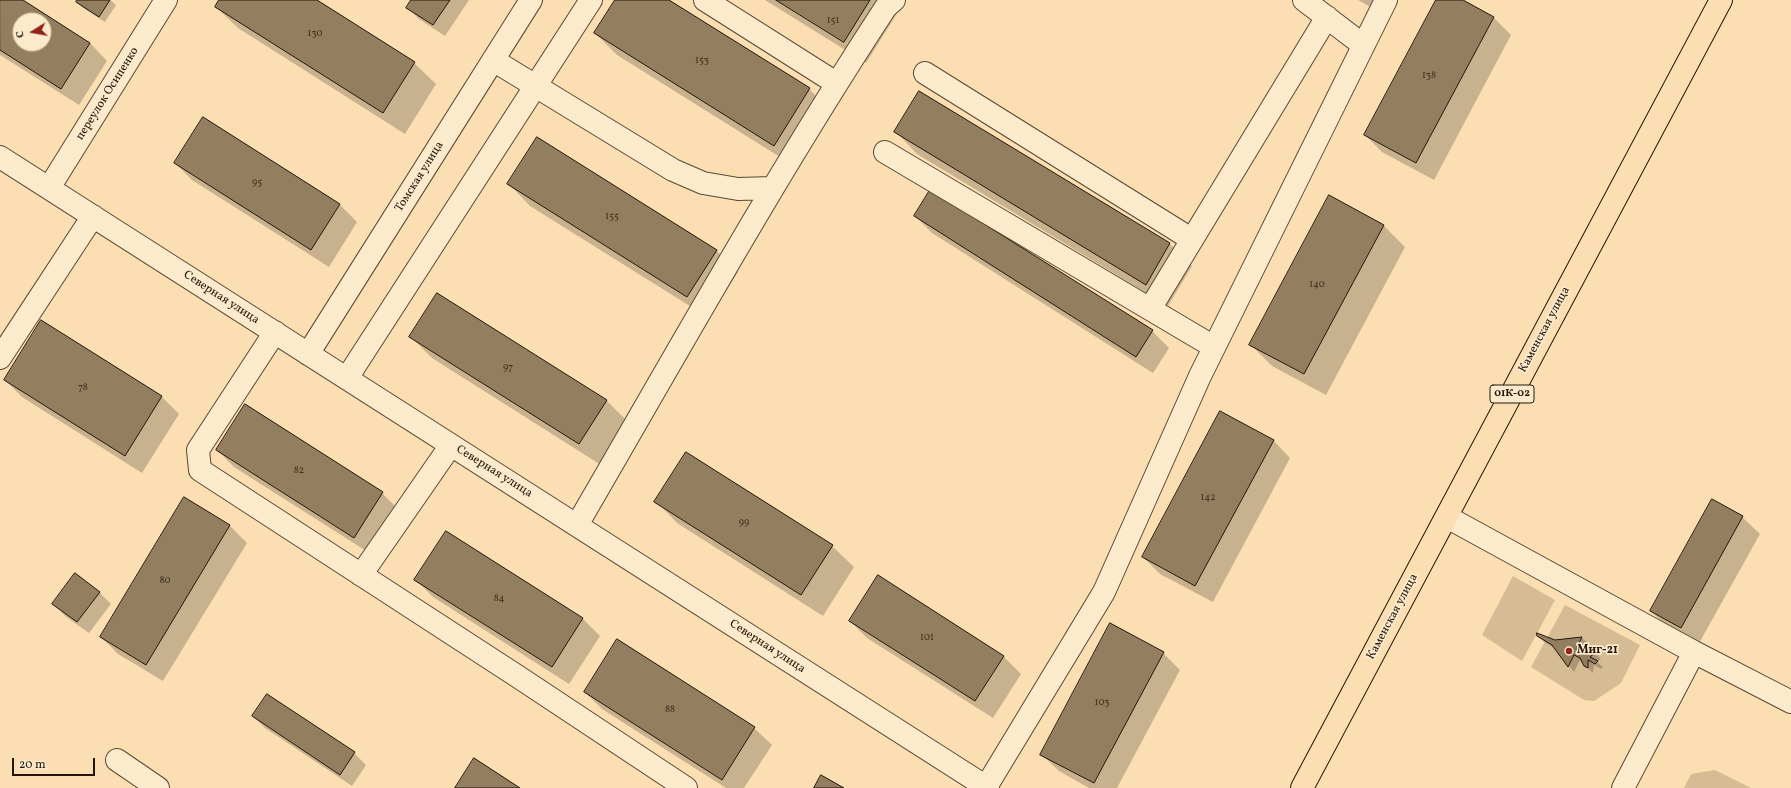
<!DOCTYPE html>
<meta charset="utf-8">
<style>
body{margin:0}
#map{position:relative;width:1791px;height:788px;overflow:hidden;background:#fbdeb2;font-family:Vollkorn,serif}
canvas{display:block}
.north{position:absolute;left:12px;top:12px;width:40px;height:40px;box-sizing:border-box;background:#fceacd;border:1px solid #a5957e;border-radius:50%;rotate:259deg;font-size:11px;font-weight:700;line-height:16px;text-align:center;color:#231608}
.north::after{content:'';display:block;margin:auto;width:14px;height:18px;background:#8f2418;clip-path:polygon(50% 0,100% 100%,50% 72%,0 100%)}
.scale{position:absolute;left:12px;top:758px;width:83px;height:18px;box-sizing:border-box;border:2px solid #231608;border-top:0;padding-left:5px;font-size:12px;line-height:14px;white-space:nowrap;color:#231608;-webkit-text-stroke:3px #fceacd;paint-order:stroke}
</style>
<div id="map">
<canvas width="1791" height="788"></canvas>
<div class="north">С</div>
<div class="scale">20 m</div>
</div>
<script>
const g = document.querySelector('canvas').getContext('2d');
g.lineJoin = 'round';
function fillPath(path, color) {
  g.fillStyle = color;
  g.fill(path, 'evenodd');
}
function stroke(path, color, width, dash) {
  g.strokeStyle = color;
  g.lineWidth = width;
  g.lineCap = dash ? 'butt' : 'round';
  g.setLineDash(dash || []);
  g.stroke(path);
}
function label(font, color, halo, rows, align = 'center') {
  g.font = font + ' Vollkorn,serif';
  g.lineWidth = 3.5;
  g.setLineDash([]);
  g.textBaseline = 'middle';
  g.strokeStyle = halo;
  g.fillStyle = color;
  for (const [text, x, y, turn = 0] of rows) {
    g.save();
    g.translate(x, y);
    g.rotate((+turn || 0) * Math.PI / 180);
    g.textAlign = isNaN(turn) ? turn : align;
    if (halo) g.strokeText(text, 0, 0);
    g.fillText(text, 0, 0);
    g.restore();
  }
}
fillPath(new Path2D(`
 M1513,576l42,24 -33,61 -40,-26z
 M1565,605l75,40 -19,38 -27,18 -10,-1 -53,-33z
 M1715,770l36,18h-67l7,-14z`), '#d6bc95');
fillPath(new Path2D(`
 M0,0h21l69,43 17,18 -28,44 -79,-50zM20,20h24v24h-24z
 M79,0h31l6,5 -11,17 -22,-14 -6,-6z
 M221,0h94l99,63 22,21 -31,50 -167,-106 -22,-21z
 M412,0h57l-24,36 -26,-17 -11,-11z
 M616,0h51l142,89 22,22 -35,56 -179,-112 -22,-22z
 M765,0h129l7,7 -35,56z
 M1358,0h18l-4,8z
 M1437,0h24l33,18 17,17 -77,145 -52,-28 -17,-17z
 M920,92l250,152 22,22 -24,40 -251,-152 -21,-22z
 M203,118l137,87 17,17 -28,45 -137,-87 -17,-17z
 M509,184l207,66 22,22 -29,46 -179,-112z
 M915,216l237,115 17,17 -16,25 -221,-140z
 M1384,226l21,21 -79,148 -54,-29 -22,-22z
 M41,322l121,75 17,17 -37,59 -120,-76 -17,-17z
 M411,337l195,63 22,22 -27,43 -169,-107z
 M1273,440l17,18 -77,144 -53,-28 -17,-17z
 M217,450l165,43 17,17 -28,44 -137,-87z
 M184,499l46,27 17,17 -84,138 -45,-27 -17,-17z
 M656,501l176,45 22,21 -31,49 -146,-93z
 M1742,517l18,17 -62,111 -30,-17 -17,-17z
 M446,532l137,87 17,17 -31,48 -136,-87 -17,-17z
 M99,592l12,12 -22,29 -24,-17 -11,-12z
 M850,621l153,35 18,18 -28,44 -126,-80z
 M1538,636l17,5 27,-3 6,5 -5,10 8,-2 4,2 6,6 -4,3 6,5 -2,2 -7,-4 -1,8 -13,-13 -6,12 -18,-23 -12,-7z
 M1163,653l17,17 -63,118h-28l-30,-17 -18,-17z
 M585,692l169,36 18,17 -28,43h-18l-124,-79z
 M267,695l87,58 12,12 -14,21 -87,-58 -12,-12z`), '#0003');
const building = new Path2D(`
 M0,0h23l67,43 -29,46 -61,-39zM20,20h24v24h-24z
 M77,0h33l-11,17 -23,-15z
 M219,0h98l98,62 -32,51 -168,-106z
 M411,0h39l-17,25 -27,-17z
 M615,0h54l141,88 -36,58 -180,-113z
 M776,0h94l-26,42z
 M1436,0h27l31,17 -78,146 -52,-28z
 M919,91l251,152 -24,42 -252,-153z
 M203,117l137,87 -29,46 -137,-87z
 M537,137l180,113 -30,47 -180,-113z
 M930,190l223,140 -17,27 -222,-141z
 M1329,195l55,30 -80,149 -55,-29z
 M437,293l170,107 -28,44 -170,-107z
 M41,320l121,76 -37,60 -121,-76z
 M245,404l138,88 -29,46 -138,-88z
 M1220,411l54,29 -79,146 -53,-29z
 M686,452l147,93 -32,50 -147,-93z
 M184,497l46,28 -84,140 -46,-28z
 M1712,499l31,17 -62,112 -31,-17z
 M446,531l137,87 -31,49 -138,-87z
 M75,573l25,19 -23,30 -25,-18z
 M878,575l126,81 -29,45 -126,-80z
 M1110,623l54,29 -70,131 -54,-28z
 M1537,633l18,7 27,-3 -6,12 7,3 8,-2 5,2 -6,5 8,4 -3,3 -7,-4v8l-4,-2 -4,-8 -6,-3 -6,12 -16,-22 -15,-9z
 M617,639l138,88 -33,53 -138,-88z
 M267,694l88,58 -15,23 -88,-59z
 M474,758l46,30h-65z
 M821,775l23,13h-30z`);
fillPath(building, '#937e60');
stroke(building, '#231608', 1);
const minor = new Path2D(`
 M705,0l131,83
 M1304,0l59,45
 M493,60l180,110 30,13 35,6 35,-1
 M925,73l266,166
 M885,152l329,195
 M0,157l988,631
 M49,188l117,-188
 M1150,309l177,-292
 M275,332l-77,118 2,20 317,206 169,112
 M308,354l223,-354
 M0,358l93,-142
 M347,378l244,-378
 M1447,517l247,135 97,50
 M577,525c101,-174 199,-350 309,-518l8,-7
 M361,575l90,-130
 M117,760l41,28
 M986,787l118,-195 96,-216 186,-376
 M1623,788l71,-136`);
const major = new Path2D(`
 M1302,788l419,-788`);
stroke(minor, '#594832', 24);
stroke(major, '#231608', 24);
stroke(minor, '#fceacd', 22);
stroke(major, '#fbdeb2', 22);
for (const [x, y, r, color] of [
 [1569,651,4,"#8f2418"]
]) {
  const dot = new Path2D();
  dot.arc(x, y, r, 0, 2 * Math.PI);
  g.fillStyle = color;
  g.fill(dot);
  stroke(dot, '#fceacd', 1.5);
}
label('10px', '#3f301e', null, [
 ["151",833,21],
 ["130",315,34],
 ["153",702,61],
 ["138",1429,76],
 ["95",257,183],
 ["155",612,217],
 ["140",1317,285],
 ["97",508,368],
 ["78",83,388],
 ["82",299,471],
 ["142",1208,498],
 ["99",744,523],
 ["80",165,581],
 ["84",499,599],
 ["101",927,638],
 ["103",1102,703],
 ["88",670,710]
]);
for (const [x, y, w] of [
 [1512,394,44]
]) {
  const box = new Path2D();
  box.roundRect(x - w / 2, y - 9, w, 18, 3);
  g.fillStyle = '#fceacd';
  g.fill(box);
  stroke(box, '#231608', 1);
}
label('bold 11px', '#231608', null, [
 ["01К-02",1512,394]
]);
label('12px', '#231608', '#fceacd', [
 ["переулок Осипенко",108,94,-58],
 ["Томская улица",420,177,-58],
 ["Северная улица",221,298,33],
 ["Каменская улица",1545,330,-62],
 ["Северная улица",494,472,32],
 ["Каменская улица",1393,617,-62],
 ["Северная улица",767,647,33]
]);
label('bold 12px', '#231608', '#fceacd', [
 ["Миг-21",1577,651]
], 'left');
</script>
